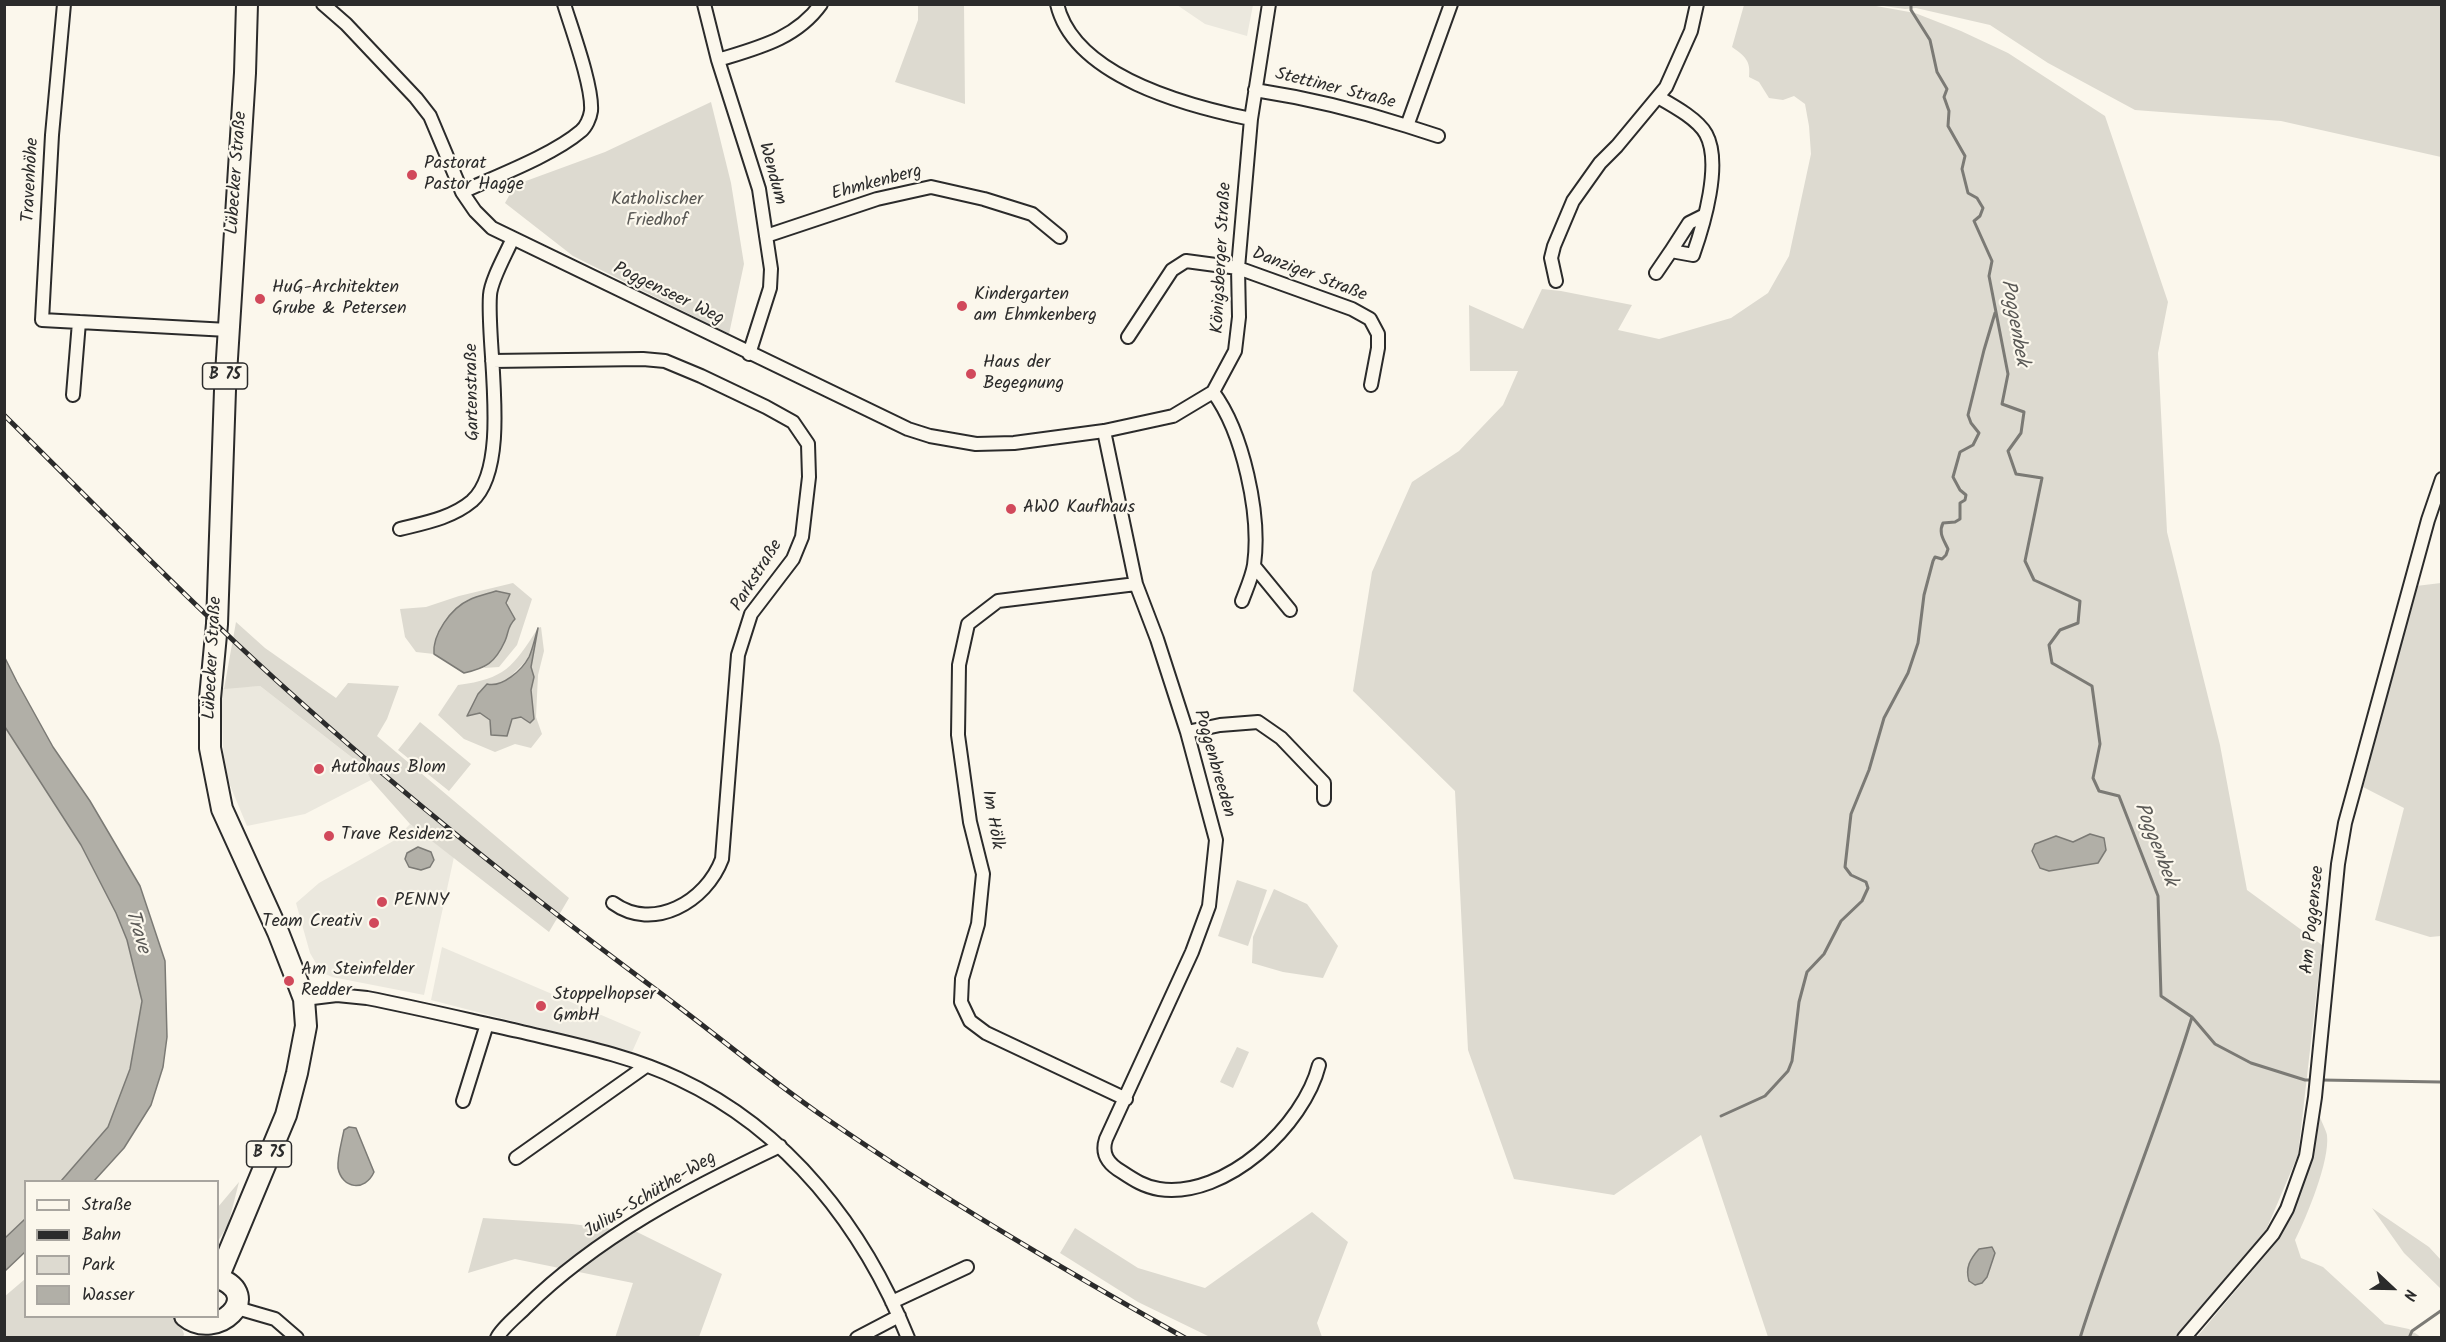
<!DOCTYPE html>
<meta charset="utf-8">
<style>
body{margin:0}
#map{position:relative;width:2446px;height:1342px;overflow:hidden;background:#fbf7ec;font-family:Kalam,sans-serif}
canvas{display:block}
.frame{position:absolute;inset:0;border:6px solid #2b2b2b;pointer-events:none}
.legend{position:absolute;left:24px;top:1180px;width:195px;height:138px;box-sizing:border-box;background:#fbf7ec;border:2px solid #a8a59f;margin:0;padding:8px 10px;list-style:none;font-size:18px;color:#2b2b2b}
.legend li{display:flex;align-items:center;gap:12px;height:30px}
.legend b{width:30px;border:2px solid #a8a59f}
.north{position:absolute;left:2362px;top:1258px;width:60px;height:60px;-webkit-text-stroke:4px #fbf7ec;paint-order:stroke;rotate:112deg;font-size:16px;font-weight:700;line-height:24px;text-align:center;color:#2b2b2b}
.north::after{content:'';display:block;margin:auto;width:21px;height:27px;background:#2b2b2b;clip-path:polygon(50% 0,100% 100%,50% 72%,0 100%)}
</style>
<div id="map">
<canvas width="2446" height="1342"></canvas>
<div class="frame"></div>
<ul class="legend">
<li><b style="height:8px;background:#fbf7ec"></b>Straße</li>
<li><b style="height:8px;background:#2b2b2b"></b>Bahn</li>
<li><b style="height:16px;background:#dddad0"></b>Park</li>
<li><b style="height:16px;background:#b1afa7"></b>Wasser</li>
</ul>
<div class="north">N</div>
</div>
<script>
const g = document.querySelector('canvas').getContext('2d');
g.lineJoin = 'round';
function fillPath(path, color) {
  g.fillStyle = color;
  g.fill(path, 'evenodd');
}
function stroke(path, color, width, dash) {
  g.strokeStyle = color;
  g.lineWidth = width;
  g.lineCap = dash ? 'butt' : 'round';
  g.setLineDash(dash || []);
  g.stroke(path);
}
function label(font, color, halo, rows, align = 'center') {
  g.font = font + ' Kalam,sans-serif';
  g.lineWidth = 4.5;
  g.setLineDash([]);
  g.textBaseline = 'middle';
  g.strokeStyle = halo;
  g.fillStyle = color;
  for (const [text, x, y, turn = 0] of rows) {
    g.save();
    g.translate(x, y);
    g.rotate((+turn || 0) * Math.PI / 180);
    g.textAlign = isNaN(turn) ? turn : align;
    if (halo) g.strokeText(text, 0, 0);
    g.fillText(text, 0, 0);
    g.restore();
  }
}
fillPath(new Path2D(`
 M1177,5h76l-6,31 -42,-12z
 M260,686l104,81 7,13 -66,34 -58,12 -23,-55 -3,-83z
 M410,824l44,33 -30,138 -92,-18 -11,-5 -11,-19 -14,-50 23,-20 76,-43z
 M442,947l199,85 -9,20 -201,-52z`), '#ebe8de');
fillPath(new Path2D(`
 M1865,4l50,9 46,18 47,22 97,63 63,186 -10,51 9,179 53,213 27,145 75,55 -24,210 -34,80 -89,102h-407l-67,-202 -87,60 -100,-16 -46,-129 -13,-259 -102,-100 19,-119 40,-90 47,-31 44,-46 15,-34h-48l-1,-66 54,24 19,-40 19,2 71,14 -14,25 41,9 72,-21 37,-25 21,-37 22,-102 -2,-28 -4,-22 -11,-8 -11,4 -14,-2 -10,-16 -10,-5c2,-16 -4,-21 -17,-30l12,-42z
 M918,5h46l1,99 -70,-22 23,-62z
 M1877,5h564v152l-160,-36 -146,-11 -87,-47 -58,-38 -74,-17 -11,1z
 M711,102l20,81 13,81 -15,70 -156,-78 -68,-53 10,-18 90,-33z
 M513,583l19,16 -15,46 -18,22 -15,1c13,-13 24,-26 24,-46 -1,-10 -2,-18 1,-28l-76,52 1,8 -18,-2 -11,-15 -5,-28 26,-2 33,-11z
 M2441,583v353l-11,1 -55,-17 29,-112 -41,-21 53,-201z
 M236,622l29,26 71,50 12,-15 51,3 -12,33 -10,17 192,162 -20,34 -139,-108 -39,-44 -7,-13 -104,-81 -36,3z
 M541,627l3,24 -6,24 -2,42 6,17 -11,14 -16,-4 -20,8 -31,-13 -26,-24 20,-30c47,-6 55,-18 80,-57zM537,633l-6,34 3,10 -3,13 3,29c-22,-4 -26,3 -42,16l-2,-15 -10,-7 -12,3 25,-30 11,-3 25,-25z
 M420,722l51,42 -22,27 -51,-41z
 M5,727l76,118 35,68 11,27 15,61 -12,68 -22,58 -47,54 -35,1 -1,37 -20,19z
 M1237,880l30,10 -19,56 -30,-10z
 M1274,889l33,15 31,42 -15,32 -40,-6 -31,-9 1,-26z
 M1237,1047l12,5 -16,36 -13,-6z
 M2320,1117c2,6 6,13 7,18 3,26 -20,81 -32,105l6,18 22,9 62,57 24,5 12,8 -225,1 79,-94 18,-32z
 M239,1182l-11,43 -10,16v-34z
 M2372,1208l57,39 12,13v29l-37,-36z
 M1312,1212l36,30 -31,81 5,14h-112l-72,-35 -78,-49 15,-25 63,40 67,20z
 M483,1218l89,6 65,8 85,42 -23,63 -84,1 18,-55 -118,-24 -47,14z
 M25,1279l1,37 147,1 6,4 5,13 -1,4 -178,-1 -1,-40z`), '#dddad0');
const water = new Path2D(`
 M496,591l14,3 -4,9 9,16c-8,8 -6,13 -10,22 -10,22 -19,27 -41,32l-30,-19c-2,-19 17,-46 35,-54 8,-4 18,-6 27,-9z
 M538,628l-7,39 3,10 -3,13 3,29 -4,4 -9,-6 -9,2 -5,17 -16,-1 -1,-15 -10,-7 -13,3 11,-22 9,-10c15,4 35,-14 42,-27 4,-9 6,-20 9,-29z
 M4,656l13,26 36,65 37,54 50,85 25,75 2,76 -4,30 -12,38 -27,43 -30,33h-33l47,-54 22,-58 12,-68 -15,-61 -11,-27 -35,-68 -76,-118z
 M2090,834l14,4 2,12 -8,13 -49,8 -9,-3 -8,-17 3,-7 21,-8 17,6z
 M418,847l13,5 3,8 -4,7 -9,3 -12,-3 -4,-8 2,-6z
 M349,1127l7,1 18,44c-9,20 -32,17 -36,-4 -1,-11 4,-27 6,-38z
 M25,1219v33l-20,19v-33z
 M1992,1247l3,6 -8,24 -5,6 -7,2 -6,-4c-4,-13 1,-22 10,-32z`);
fillPath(water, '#b1afa7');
stroke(water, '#7b7a75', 1.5);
stroke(new Path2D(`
 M1911,4v6l19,30 7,32 10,17 -3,8 5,14 -1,15 17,30 -3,13 6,24 9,5 6,10 -3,8 -6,5 18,40 -3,15 19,98 -6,30 22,8 -3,21 -13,18 8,23 26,4 -17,83 9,19 46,21 -2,22 -18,7 -11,15 3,18 40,23 8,58 -7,34 6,13 20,5 39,100 3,100 31,21 23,27 36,19 54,17h9
 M2321,1080l120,2
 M1721,1116l44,-20 23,-25 4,-10 7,-59 8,-30 17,-18 17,-33 21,-20 6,-13 -2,-6 -15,-7 -6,-8 6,-53 18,-44 15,-52 24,-45 10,-30 6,-48 9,-34 2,-4 7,2 4,-4 2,-6c-4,-9 -10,-16 -5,-26l12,-1 5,-3v-16l5,-3 1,-5 -6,-5 -7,-13 7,-25 13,-7 6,-12 -8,-10 -3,-8 16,-65 11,-37
 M2080,1338c34,-108 79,-213 112,-321
 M2409,1338l3,-7 30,-21`), '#7b7a75', 3);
const street = new Path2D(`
 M64,4l-12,131 -10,185 186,10
 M323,4l23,20 70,74 14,18 32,76 13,19 17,17 416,201 22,7 46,8 38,-1 90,-12 69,-15 40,-24 22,-41 4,-34 -1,-49 13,-149 18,-115
 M704,4l14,56 41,129 12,80 -1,19 -21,66
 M1057,4c17,73 131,102 194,115
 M718,60c39,-12 78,-21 103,-56
 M1255,90c52,8 102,20 152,36l44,-122
 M1658,97c14,8 40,22 48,37 16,29 -2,90 -13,121l-22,-4 18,-28 14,-7
 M1407,126l31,10
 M462,192c35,-16 91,-37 119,-61 5,-4 9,-13 10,-20 2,-24 -19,-81 -27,-107
 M766,236l111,-37 54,-12 53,12 48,15 28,23
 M1656,273l15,-22
 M1556,281l-5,-23 3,-12 19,-45 27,-38 17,-17 49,-59 25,-56 6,-27
 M1128,337l44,-67 14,-9 52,7 114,41 18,10 8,15v14l-7,37
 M492,361l151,-2 22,2 36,15 65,31 27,15 15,22 1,33 -7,60 -9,22 -42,55 -13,41 -16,204c-16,43 -69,73 -109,44
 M1213,392c30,40 48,123 41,173 -2,12 -8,25 -12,36
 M73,395l6,-73
 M1104,431l32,153 21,55 30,93 29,108 -7,66 -17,46 -86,187c-5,15 2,25 16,33 12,8 23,15 37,17 67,10 145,-64 160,-124
 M400,529c24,-6 52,-11 72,-28 40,-36 14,-155 18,-206 1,-15 16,-41 22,-55
 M1254,566l36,44
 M1187,732l33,-7 38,-3 23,16 43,45v16
 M304,999l33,-4 30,3c51,10 101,22 151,33 54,13 111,24 161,48 109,51 185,149 229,259
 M1126,1099l-140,-66 -16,-12 -9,-19 1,-23 16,-55 5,-50 -13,-52 -12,-87 1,-70 9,-41 30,-23 138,-17
 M463,1101l24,-77
 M516,1158l130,-92
 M892,1302l75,-35
 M237,1308l38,11 22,19
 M497,1338c5,-10 19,-21 28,-30 73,-72 164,-119 255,-162
 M857,1338l42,-22
 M2184,1338l89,-104 14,-25 19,-53 9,-59 23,-233 7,-41 83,-303 14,-41`);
const primary = new Path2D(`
 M218,1278l68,-163 11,-42 9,-47 -2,-27 -8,-21 -18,-46 -56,-123 -12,-61v-50l7,-74 8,-234 20,-317 2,-69
 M185,1316c31,26 81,-20 33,-38`);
stroke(street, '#2b2b2b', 16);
stroke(primary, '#2b2b2b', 24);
stroke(street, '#fbf7ec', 12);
stroke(primary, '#fbf7ec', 20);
const rail = new Path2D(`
 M4,415c77,76 153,154 232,228 132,124 274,238 419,346 57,42 111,88 169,128 116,80 239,152 361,221`);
stroke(rail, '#2b2b2b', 5);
stroke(rail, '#fbf7ec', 3, [9]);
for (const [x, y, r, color] of [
 [412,175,6,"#d1495b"],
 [260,299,6,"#d1495b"],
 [962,306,6,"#d1495b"],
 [971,374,6,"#d1495b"],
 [1011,509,6,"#d1495b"],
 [319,769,6,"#d1495b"],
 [329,836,6,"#d1495b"],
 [382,902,6,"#d1495b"],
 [374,923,6,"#d1495b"],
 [289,981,6,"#d1495b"],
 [541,1006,6,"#d1495b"]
]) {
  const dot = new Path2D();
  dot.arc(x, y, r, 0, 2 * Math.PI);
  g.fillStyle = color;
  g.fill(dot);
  stroke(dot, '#fbf7ec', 2);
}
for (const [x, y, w] of [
 [225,376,45],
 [269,1154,45]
]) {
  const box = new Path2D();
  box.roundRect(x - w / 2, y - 13, w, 26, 4.5);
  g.fillStyle = '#fbf7ec';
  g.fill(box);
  stroke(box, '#2b2b2b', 1.5);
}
label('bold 16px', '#2b2b2b', null, [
 ["B 75",225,376],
 ["B 75",269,1154]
]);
label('18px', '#2b2b2b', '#fbf7ec', [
 ["Stettiner Straße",1335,90,14],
 ["Lübecker Straße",238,173,-86],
 ["Wendum",771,174,75],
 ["Travenhöhe",32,180,-87],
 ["Ehmkenberg",877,184,-15],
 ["Königsberger Straße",1223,258,-87],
 ["Danziger Straße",1309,276,21],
 ["Poggenseer Weg",668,295,26],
 ["Gartenstraße",474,392,-91],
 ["Parkstraße",758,576,-58],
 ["Lübecker Straße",214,658,-87],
 ["Poggenbreeden",1213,764,74],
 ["Im Hölk",991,820,80],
 ["Am Poggensee",2314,920,-84],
 ["Julius-Schüthe-Weg",651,1196,-31]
]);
label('18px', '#2b2b2b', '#fbf7ec', [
 ["Pastorat",424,165],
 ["Pastor Hagge",424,186],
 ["HuG-Architekten",272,289],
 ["Grube & Petersen",272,310],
 ["Kindergarten",974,296],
 ["am Ehmkenberg",974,317],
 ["Haus der",983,364],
 ["Begegnung",983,385],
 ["AWO Kaufhaus",1023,509],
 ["Autohaus Blom",331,769],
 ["Trave Residenz",341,836],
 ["PENNY",394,902],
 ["Team Creativ",362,923,"right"],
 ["Am Steinfelder",301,971],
 ["Redder",301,992],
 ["Stoppelhopser",553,996],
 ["GmbH",553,1017]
], 'left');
label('18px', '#585754', '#fbf7ec', [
 ["Katholischer",657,201],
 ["Friedhof",657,222]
]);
label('italic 20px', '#5a5956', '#fbf7ec', [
 ["Poggenbek",2013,323,80],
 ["Poggenbek",2154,845,69],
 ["Trave",136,932,73]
]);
</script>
